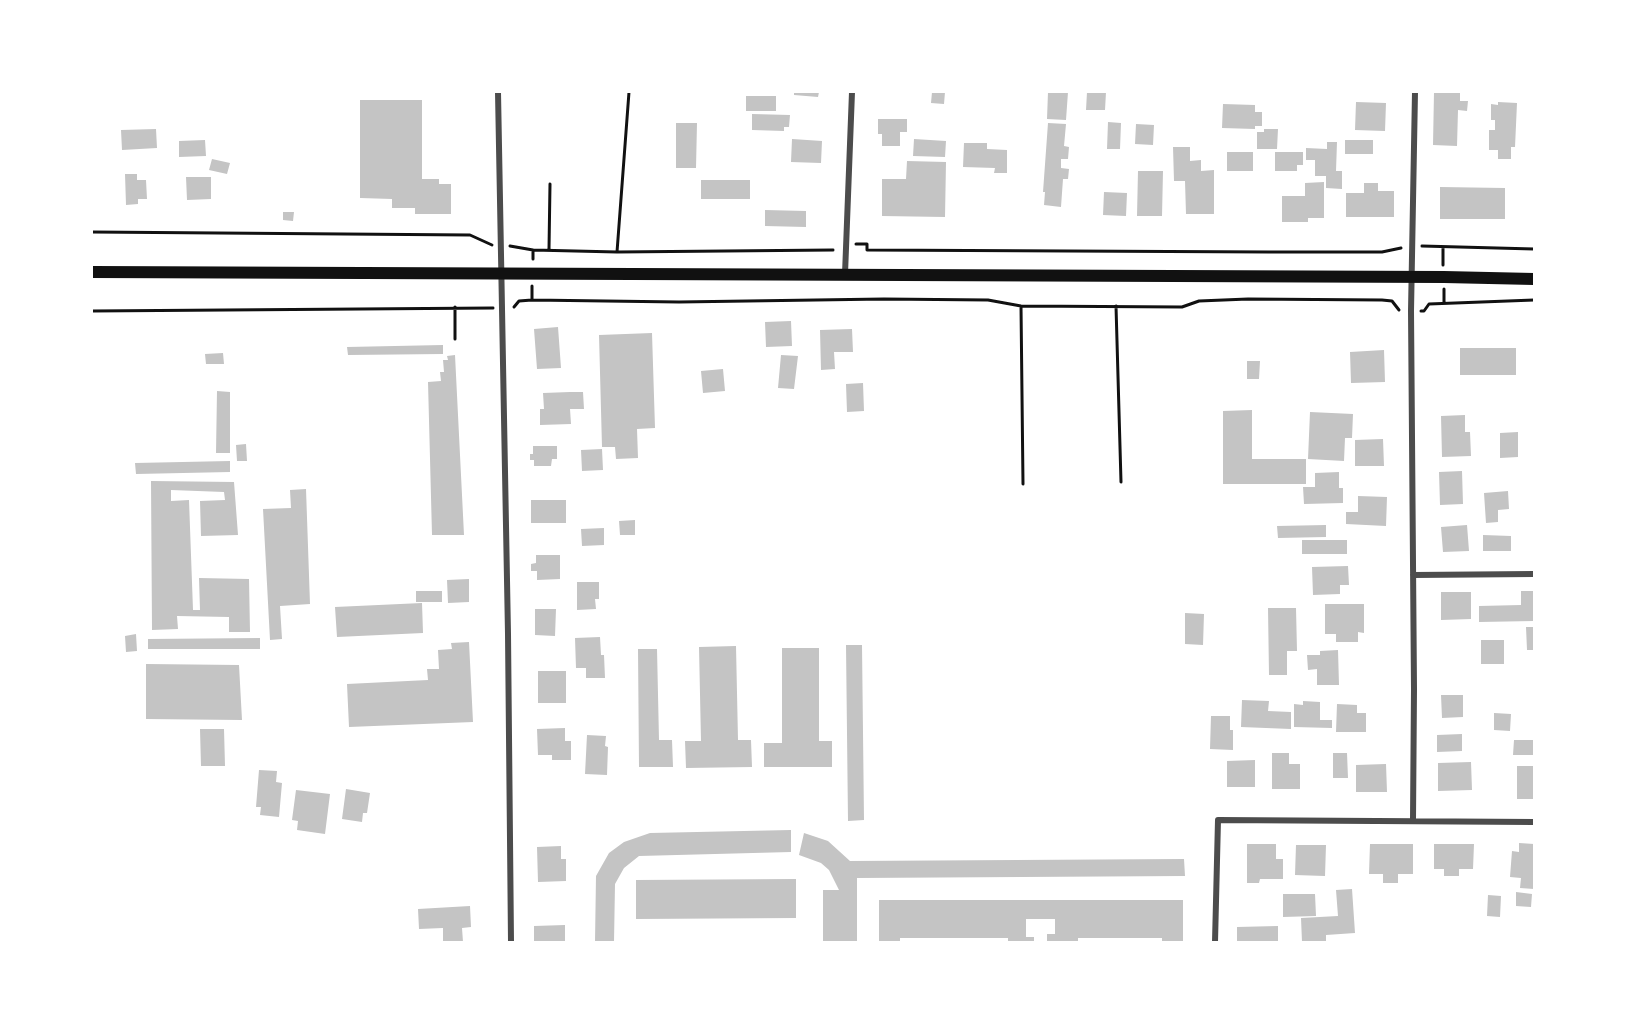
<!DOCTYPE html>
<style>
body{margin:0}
#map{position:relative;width:1626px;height:1034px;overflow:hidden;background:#fff;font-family:Literata,serif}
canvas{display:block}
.frame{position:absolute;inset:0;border:93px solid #fff;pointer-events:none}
</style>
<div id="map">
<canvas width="1626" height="1034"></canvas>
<div class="frame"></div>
</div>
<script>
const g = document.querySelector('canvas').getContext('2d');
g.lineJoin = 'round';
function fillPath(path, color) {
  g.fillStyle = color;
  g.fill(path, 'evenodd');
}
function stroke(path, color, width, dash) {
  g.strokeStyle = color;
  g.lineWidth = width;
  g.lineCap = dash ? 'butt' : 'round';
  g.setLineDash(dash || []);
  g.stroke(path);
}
fillPath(new Path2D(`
 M794,92h25l-1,5 -24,-2z
 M932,92h13l-1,12 -13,-1z
 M1048,92h20l-2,28 -19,-1z
 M1087,92h19l-1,18h-19z
 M1434,92h26v9h8l-1,10 -9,-1 -1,36 -24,-1z
 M746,96h30v15h-30z
 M360,100h62v79h17v5h12v30h-36v-6h-23v-9l-32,-1z
 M1356,102l30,1 -1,28 -30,-1z
 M1498,102l19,1 -2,44h-4v12h-13v-9h-9v-20h6v-10h-4v-16l7,1z
 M1223,104l32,1v7h7v14h-7v3l-33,-1z
 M752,114l38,1 -1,12h-5v4l-32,-1z
 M878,119h29v13h-7v14h-18v-12h-4z
 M1108,122l13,1 -1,26h-13z
 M676,123h21l-1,45h-20z
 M1048,123l18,1 -2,22 5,1 -1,12h-7v9l8,1 -1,10h-5l-2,28 -17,-2 1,-13h-2z
 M1136,124l18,1 -1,20 -18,-1z
 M156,129l1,19 -35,2 -1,-20z
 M1264,129h14l-1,20h-20v-17h7z
 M792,139l30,2 -1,22 -30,-1z
 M914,139l32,2 -1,16 -32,-1z
 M205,140l1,16 -27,1v-16z
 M1345,140h28v14h-28z
 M1327,142h10l-1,29h6v18l-16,-1v-12h-11v-16h-9v-12l21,1z
 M964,143h23v6l20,1v23h-13l1,-5 -32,-1z
 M1173,147h17v14l11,-1v11l13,-1v44h-28l-1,-33h-11z
 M1227,152h26v19h-26z
 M1275,152h28v13h-6v6h-22z
 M212,159l18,4 -3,11 -18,-4z
 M907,161l39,1 -1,55 -63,-1v-37h24z
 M1138,171h25l-1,45h-25z
 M125,174h12v6h9l1,19h-9v5l-12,1z
 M186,177h25v22l-24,1z
 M701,180h49v19h-49z
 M1324,182v36h-16v4h-26v-26h23v-13z
 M1364,183h14v8h16v26h-48v-24h18z
 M1440,187l65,1v31h-65z
 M1104,192l23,1 -1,23 -23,-1z
 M765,210l41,1v16l-41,-1z
 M283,212h11l-1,9 -10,-1z
 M791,321l1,25 -26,1 -1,-25z
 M558,327l3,41 -24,1 -3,-40z
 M852,329l1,23h-19l1,17 -14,1 -1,-40z
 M652,333l3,95 -18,1 1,29 -22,1 -1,-12h-13l-3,-112z
 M443,345v9l-95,1 -1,-8z
 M1460,348h56v27h-56z
 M1384,350l1,32 -34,1 -1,-31z
 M223,353l1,11h-18l-1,-10z
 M455,355l9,180h-32l-4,-153 13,-1 -1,-9h4l-1,-12h5l-1,-4z
 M781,355l17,1 -4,33 -16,-1z
 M1247,361h13l-1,18h-12z
 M723,369l2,22 -22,2 -2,-22z
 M863,383l1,28 -17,1 -1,-28z
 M217,391l13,1v61h-14z
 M570,392h13l1,17h-14l1,15 -31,1v-16h4l-1,-16z
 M1252,410v49h54v25h-83v-73z
 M1310,412l43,2 -1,24h-7l-1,23 -36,-2z
 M1465,415v17h5l1,24 -29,1 -1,-41z
 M1518,432v25l-18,1v-25z
 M1383,439l1,27h-29v-26z
 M246,444l1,17h-10l-1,-16z
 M533,446h24v13h-5l-1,7h-17v-6h-4v-6h3z
 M602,449l1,21 -21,1 -1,-21z
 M230,461v11l-94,2 -1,-11z
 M1462,471l1,33 -23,1 -1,-33z
 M1339,472v16h4v15l-39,1 -1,-17h12v-14z
 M151,481l83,1 4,53 -37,1 -1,-35 25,-1 -1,-8 -53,-2v11l18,-1 4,110h7l-1,-32 50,1 1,53h-21v-15l-52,-1 1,13 -26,1z
 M306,489l4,115 -30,2 2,33 -12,1 -7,-131 28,-1 -1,-18z
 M1508,491l1,18 -11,1v12l-12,1 -2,-30z
 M1358,496l29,1 -1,29 -40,-2v-12h12z
 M531,500h35v23h-35z
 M635,520v15h-15l-1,-14z
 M1326,525v12l-48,1 -1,-12z
 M1467,525l2,26 -26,1 -2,-25z
 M604,528v17l-22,1 -1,-17z
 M1483,535l28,1v15h-28z
 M1302,540h45v14h-45z
 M536,555h24v24l-23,1v-9h-6v-7l5,-1z
 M1348,566l1,19h-9v9l-27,1 -1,-28z
 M469,579v23l-21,1 -1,-23z
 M577,582h22v17h-4l1,10 -19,1z
 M416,591h26v11h-26z
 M1521,591h13v30l-55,1v-16l42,-1z
 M1441,592h30v27l-30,1z
 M422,603l1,30 -86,4 -2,-30z
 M1325,604h39v29l-6,-1v10h-22v-8h-11z
 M1268,608h28l1,43h-10v24h-18z
 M535,609h21l-1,27 -20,-1z
 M1185,613l19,1 -1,31 -18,-1z
 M1526,627h8v23h-7z
 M136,634l1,17 -11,1 -1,-16z
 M600,637l1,18h3l1,23h-19v-10h-10l-1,-30z
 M260,638v11h-112v-10z
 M1481,640h23v24h-23z
 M469,642l4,80 -124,5 -2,-43 81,-4 -1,-11h12l-1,-19 14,-1 -1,-6z
 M846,645h16l2,175 -16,1z
 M736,646l2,94h13l1,27 -66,1 -1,-27h16l-2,-94z
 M782,648h37v93h13v26h-68v-24h18z
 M638,649h19l2,91h13l1,27h-34z
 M1338,650l1,35h-22v-16l-9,1 -1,-15h13v-4z
 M146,664l93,1 3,55 -96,-1z
 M538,671h28v32h-28z
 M1441,695h22v22l-21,1z
 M1242,700l27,1 -1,10 23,1v17l-50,-2z
 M1303,701l17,1v18h12v8l-38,-1v-23l9,1z
 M1337,704l20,1v8h9v19h-30z
 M1494,713l17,1 -1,17 -16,-1z
 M1211,716h19v14h3v20l-23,-1z
 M565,728v13h6v19h-19v-5h-14l-1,-26z
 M200,729h24l1,37h-24z
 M1462,734v17l-25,1v-17z
 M587,735l19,1 -1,10 3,1 -1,28 -22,-1z
 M1514,740h20v15h-21z
 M1272,753h17v11h11v25h-28z
 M1333,753h14l1,25h-15z
 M1255,760v27h-28v-26z
 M1471,762l1,28 -34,1v-28z
 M1386,764l1,28h-31v-27z
 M1517,766h17v33h-17z
 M259,770l18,1 -1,11 6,1 -3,34 -19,-2 1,-8h-5z
 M346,789l24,4 -3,20h-4l-1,9 -20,-3z
 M296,790l34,4 -5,40 -28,-4 1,-9 -6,-1z
 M791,830v22l-152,4 -15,12 -9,16 -1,58h-19l1,-66 13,-23 15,-11 26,-9z
 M804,833l24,8 22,20 334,-2 1,17 -328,2v64h-34v-52h16l-10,-20 -8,-7 -22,-8z
 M1519,843l15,1v45l-14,-1 1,-10 -11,-1 2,-26 7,1z
 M1247,844h29v15h7v20h-23l-1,4h-12z
 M1370,844h43v30h-15v9h-15v-9h-14z
 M1434,844h40l-1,25h-14v7h-15v-7h-10z
 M1296,845h30l-1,31 -30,-1z
 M561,846v13h5v22l-28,1 -1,-35z
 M796,879v39l-160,1v-39z
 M1352,889l3,44 -29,2v7h-24l-1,-24 37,-2 -2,-26z
 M1516,892l16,2 -1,13 -15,-1z
 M1283,894h32l1,22 -33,1z
 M1488,895l13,1 -1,21 -13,-1z
 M879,900h304v42h-21v-4h-84v4h-31v-8h8v-15h-29v18h8v5h-26v-4h-108v4h-21z
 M470,906l1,21 -9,1 1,14h-20v-14l-24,1 -1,-20z
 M565,925v17h-31v-16z
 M1278,926v16h-41v-15z`), '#c4c4c4');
stroke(new Path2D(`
 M92,232l378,3 22,10
 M856,244h11v6l402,2h113l19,-4
 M510,246l23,4
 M1422,246l112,3
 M1443,247v18
 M549,249l1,-65
 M617,252l12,-160
 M533,259v-9l84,2 216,-2
 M1444,289v14
 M532,300v-14
 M1021,306l2,178
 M1116,306l5,176
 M455,307v32
 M514,307l5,-6 13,-1 147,2 205,-3 104,1 33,6 161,1 17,-6 49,-2 134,1 10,1 7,9
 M92,311l401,-3
 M1421,311h3l5,-7 105,-4`), '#111', 3);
stroke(new Path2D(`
 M498,92l10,542 3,308
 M845,274l7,-182
 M1413,575l121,-1
 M1413,820l1,-131 -3,-378 4,-219
 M1215,942l3,-122 316,2`), '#4c4c4c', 6);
stroke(new Path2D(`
 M92,272l1352,5 90,2`), '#111', 12);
</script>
